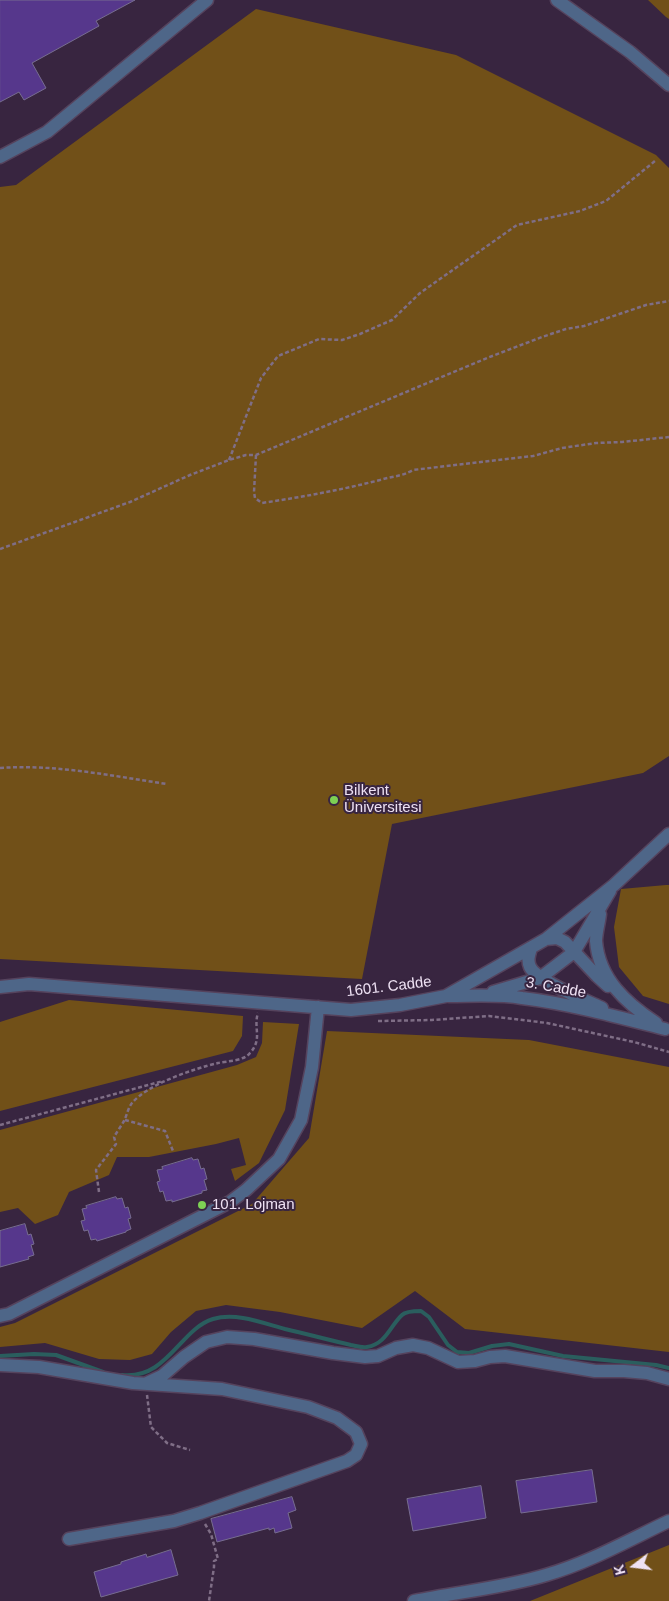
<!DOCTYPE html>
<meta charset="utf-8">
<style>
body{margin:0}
#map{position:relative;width:669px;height:1601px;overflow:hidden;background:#382540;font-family:Helvetica,sans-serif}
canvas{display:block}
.north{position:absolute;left:609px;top:1541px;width:50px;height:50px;-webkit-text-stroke:4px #382540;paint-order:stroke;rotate:255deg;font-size:14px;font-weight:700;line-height:20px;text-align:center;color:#eee1f3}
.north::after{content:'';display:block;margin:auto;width:18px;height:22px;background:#eee1f3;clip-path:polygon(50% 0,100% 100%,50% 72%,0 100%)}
</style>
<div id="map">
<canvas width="669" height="1601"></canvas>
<div class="north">K</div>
</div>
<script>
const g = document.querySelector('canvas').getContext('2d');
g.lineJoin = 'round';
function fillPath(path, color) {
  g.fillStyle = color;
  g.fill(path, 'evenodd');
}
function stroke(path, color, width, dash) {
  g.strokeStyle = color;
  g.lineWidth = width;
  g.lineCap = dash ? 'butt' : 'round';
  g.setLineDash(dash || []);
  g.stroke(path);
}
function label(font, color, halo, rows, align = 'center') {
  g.font = font + ' Helvetica,sans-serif';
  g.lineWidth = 4;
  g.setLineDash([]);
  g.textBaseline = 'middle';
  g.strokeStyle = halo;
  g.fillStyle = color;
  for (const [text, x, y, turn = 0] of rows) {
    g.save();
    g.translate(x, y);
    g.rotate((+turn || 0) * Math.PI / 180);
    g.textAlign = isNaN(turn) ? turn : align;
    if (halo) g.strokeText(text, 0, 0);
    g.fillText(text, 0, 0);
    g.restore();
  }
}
fillPath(new Path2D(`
 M648,0h21v19l-3,-2z
 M256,9l200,46 200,100 13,13v588l-26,17 -251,51 -30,155 -362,-20v-772l16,-2z
 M666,885h3v119l-26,-8 -24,-29 -5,-40 7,-38z
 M69,1000l174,16 -1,20 -9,15 -233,60v-89z
 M263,1022l36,2 -14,86 -26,53 -24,18 -4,-12 15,-4 -7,-27 -23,6 -67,13h-32l-8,18 -40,17 -11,23 -23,9 -17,-16 -18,4v-82l237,-65 19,-8 6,-14z
 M327,1031l202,9 140,27v285l-204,-23 -50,-38 -53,37 -82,-16 -54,-7 -30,6 -25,21 -19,22 -22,6 -31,-1 -54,-16 -45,4v-20l15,-4 237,-119 57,-66z
 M669,1545v56h-139z`), '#715018');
stroke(new Path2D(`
 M0,1356l34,-2 22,1 47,17
 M122,1375c45,5 58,-46 91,-56 23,-7 50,4 72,10 22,5 44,11 66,16 5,1 11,3 16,2 19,-3 23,-21 35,-32 4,-4 13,-4 19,-4l8,6 19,28 9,7 12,1 23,-7 17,-2 54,12 93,9 13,3`), '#2a5e5e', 4);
const building = new Path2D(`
 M0,0h135l-39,21 3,5 -67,37 14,25 -22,12 -5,-8 -19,10z
 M192,1158l1,2 5,-1 3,10 3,-1 3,11 -3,1 3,10 -5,1v2l-30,9v-2l-6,1 -3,-10 -3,1 -3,-10 3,-1 -3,-11 6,-1 -1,-2z
 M116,1197l1,2 5,-1 3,10 3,-1 3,11 -3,1 3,10 -5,2v1l-29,9 -1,-2 -5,1 -3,-10 -4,1 -3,-10 4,-1 -3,-11 5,-1 -1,-2z
 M25,1224l3,11 3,-1 3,10 -3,1 3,10 -6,2 1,2 -29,8v-36z
 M592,1470l5,32 -76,11 -5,-32z
 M481,1486l5,32 -73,13 -6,-32z
 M292,1497l4,13 -8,3 4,15 -17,5 -1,-5 -5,2v-2l-52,14 -6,-23z
 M171,1550l7,25 -77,22 -7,-25 27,-8v-2l25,-8 1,3z`);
fillPath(building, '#56378c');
stroke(building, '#776d90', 1);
const minor = new Path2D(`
 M557,0l73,52 39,33
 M0,157l47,-25 160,-132
 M600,914c-1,9 -4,19 -4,27 3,38 30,62 60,82
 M546,939l11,-1 8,4 32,34 11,10
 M531,948c-2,7 -4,12 -1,19 6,13 57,34 72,41
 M0,987l29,-3 322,26 49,-5 46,-9 100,-57 68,-54 55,-51
 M493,992l47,-14 34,-26 36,-61
 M449,996c24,0 49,-2 73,2 49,6 96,19 143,31
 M0,1316l9,-2 221,-112 16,-12 33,-31 22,-39 11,-53 6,-60
 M0,1365l39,2 94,16 89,6 86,18 29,11 19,14 5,12 -5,11 -9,6 -147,52 -26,8 -105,18
 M147,1383l15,-7 22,-19 22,-15 21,-5 27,2 79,14 32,4 13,-1 18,-8 17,-3 15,3 30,14 17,-1 15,-4 15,-1 90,15h29l23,2 22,6
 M414,1601c44,-9 89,-13 132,-26 42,-12 83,-35 123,-54`);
stroke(minor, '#55435d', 15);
stroke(new Path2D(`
 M256,455l-2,37 1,6 7,5c40,-6 79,-13 118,-23 12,-4 21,-3 33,-10l120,-14 29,-8 34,-5 26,-1 47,-5
 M229,460l32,-82 17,-22 41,-17 23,1 18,-6 32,-14 28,-27 97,-68 63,-14 26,-10 49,-40
 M0,549l130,-47 60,-27 39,-15 17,-5h10l231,-97 55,-21 24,-8 18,-3 62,-21 23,-4
 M0,768c56,-4 112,8 167,16
 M378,1021l54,-1 57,-4 58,7 87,19 35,10
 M125,1120l40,11 8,20
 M0,1125l163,-44
 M99,1192l-3,-22 20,-26 -2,-7c3,-5 7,-11 10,-16 3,-6 4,-13 8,-18 16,-19 61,-34 86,-40 9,-2 26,-2 32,-10 13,-14 3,-25 8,-40
 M147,1395l4,32 16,16 23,7
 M205,1524l6,10 7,25 -4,2v6l-5,34`), '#7f6e86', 2.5, [4, 2.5]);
stroke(minor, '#4e6688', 12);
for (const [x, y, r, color] of [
 [334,800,5,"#7dd154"],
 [202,1205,5,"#7dd154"]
]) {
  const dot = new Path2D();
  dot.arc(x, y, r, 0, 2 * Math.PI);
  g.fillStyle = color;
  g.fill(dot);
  stroke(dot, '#382540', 2);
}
label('15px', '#eee1f3', '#382540', [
 ["Bilkent",344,791],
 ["Üniversitesi",344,808],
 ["101. Lojman",212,1205]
], 'left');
label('15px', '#eee1f3', '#382540', [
 ["1601. Cadde",389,987,-7],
 ["3. Cadde",556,988,10]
]);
</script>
